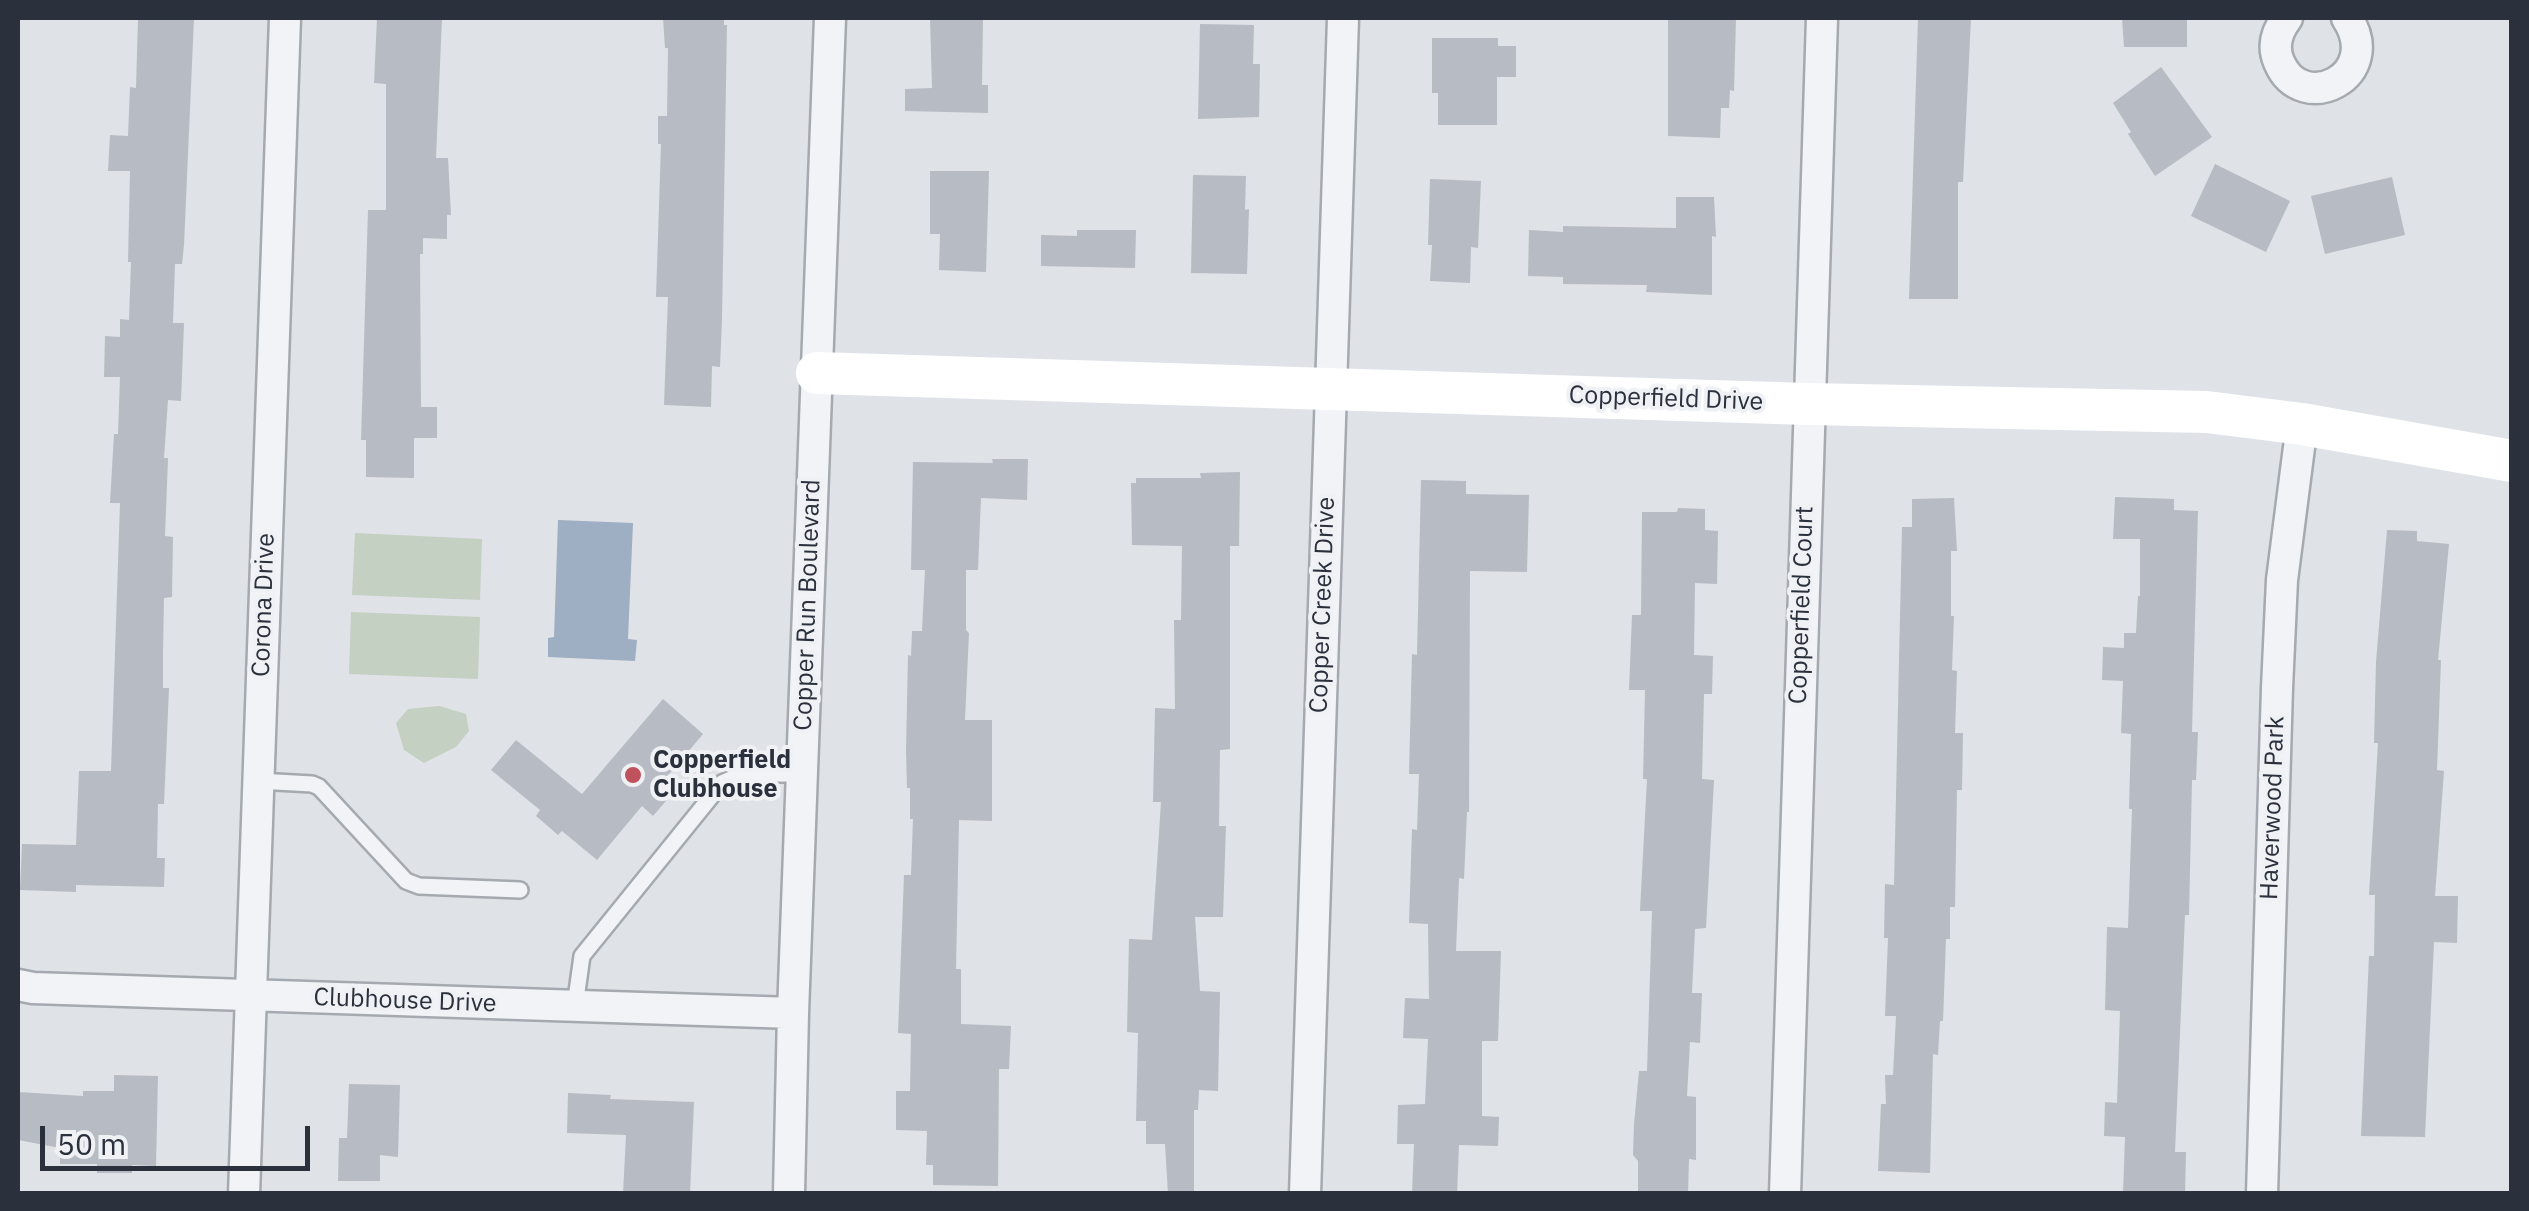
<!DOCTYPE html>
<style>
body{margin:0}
#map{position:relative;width:2529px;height:1211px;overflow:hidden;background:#dfe2e7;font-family:"IBM Plex Sans",sans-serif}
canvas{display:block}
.frame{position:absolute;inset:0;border:20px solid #2a303c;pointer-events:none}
.scale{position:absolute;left:40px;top:1126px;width:270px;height:45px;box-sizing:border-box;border:5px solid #2a303c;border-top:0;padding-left:12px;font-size:30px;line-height:35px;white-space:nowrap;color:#2a303c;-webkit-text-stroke:8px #eff1f5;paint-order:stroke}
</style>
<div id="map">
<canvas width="2529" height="1211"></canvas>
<div class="frame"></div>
<div class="scale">50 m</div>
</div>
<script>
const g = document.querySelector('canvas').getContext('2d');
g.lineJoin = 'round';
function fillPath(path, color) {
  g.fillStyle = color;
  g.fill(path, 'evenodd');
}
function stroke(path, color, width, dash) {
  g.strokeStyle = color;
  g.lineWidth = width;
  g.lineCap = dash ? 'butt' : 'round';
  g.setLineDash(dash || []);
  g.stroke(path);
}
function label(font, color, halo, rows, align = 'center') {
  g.font = font + ' "IBM Plex Sans",sans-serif';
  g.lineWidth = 8;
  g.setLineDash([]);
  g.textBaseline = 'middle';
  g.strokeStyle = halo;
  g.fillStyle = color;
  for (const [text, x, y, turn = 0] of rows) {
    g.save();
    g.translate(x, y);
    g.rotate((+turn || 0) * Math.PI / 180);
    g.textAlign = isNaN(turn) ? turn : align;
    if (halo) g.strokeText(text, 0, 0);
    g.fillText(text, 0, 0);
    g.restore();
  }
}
fillPath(new Path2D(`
 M355,533l127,6 -2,61 -128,-5z
 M351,612l129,5 -2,62 -129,-5z
 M439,706l27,8 3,17 -13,16 -32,16 -20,-13 -8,-27 12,-14z`), '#c4d0c1');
fillPath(new Path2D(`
 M558,520l75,3 -5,116 9,1 -2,21 -87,-4v-19l6,-1z`), '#9eaec3');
fillPath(new Path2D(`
 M138,18h56l-10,227 -2,19h-7l-2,59h11l-3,78 -13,-1 -4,58h4l-3,78 8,1 -1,60 -8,1 -1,53v37h6l-5,116h-6l-1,54h8l-1,29 -88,-2v7l-56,-2 2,-46 54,1 3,-74h32l9,-268h-10l4,-69h4l2,-57h-16l1,-41 15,1v-18l9,1 2,-58h-3l2,-91h-22l2,-36 18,1 2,-49 6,1z
 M377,18h65l-6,140h12l3,57h-4v24l-24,-1v16h-3l1,153h16v31h-23v40l-48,-1v-37h-5l7,-230h18v-126l-12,-1z
 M663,18h61v7h3l-5,294 -2,48 -8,-1 -1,41 -47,-2 4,-108h-12l5,-153h-3v-28h9l1,-68h-3z
 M930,18h53l-1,67h6v28l-83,-2v-22l27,-1z
 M1668,18h68l-2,73 -4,-1 -1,18h-8l-1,30 -52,-2z
 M1918,18h53l-8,164h-5v117h-49z
 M2122,18h65v29h-63z
 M1200,24l54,1 -1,39h7l-1,53 -61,2z
 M1432,38h66v8h18v31h-19v48h-59v-32h-6z
 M2161,67l51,70 -57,39 -27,-42 3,-2 -18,-29z
 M2215,164l75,37 -24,51 -75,-36z
 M930,171h59l-3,101 -47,-2 1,-36h-10z
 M1193,175l53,1 -1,34 4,-1 -2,65 -56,-1z
 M2392,177l13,58 -80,19 -14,-58z
 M1430,179l51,2 -3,67 -7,-1 -1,36 -40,-2 2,-36h-4z
 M1676,197h38l2,40 -4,-1v59l-66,-3 1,-7 -84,-1v-7l-35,-1 1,-46 34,2v-6l113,2z
 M1077,230h59l-1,38 -94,-2v-31l36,1z
 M992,459h36l-1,41 -46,-2 -3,72h-12v60l3,3 -4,87h27v101l-33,-1 -3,149h5v55l50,2 -2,43h-10l-1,117 -65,-1v-20h-7l1,-34 -31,-1v-39h14l1,-57 -13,-1 6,-158h7l2,-56h-3v-31h-3l-1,-37 2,-96 3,1 1,-25h10l3,-61h-14l2,-108 80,1z
 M1240,472l-1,74h-9v203l-10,1 -1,76h7l-3,91h-28l5,74 20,1 -2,99 -19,-1 -1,20h-4v84h-26l-3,-50h-19v-23h-10l2,-88 -11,-1 2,-93 23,1 9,-138h-8l2,-94 20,1 -1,-89h7l1,-74 -50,-1 -1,-62h5v-5h65l-1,-5z
 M1421,480l45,1v13l63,1 -2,77 -57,-1 -1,241h-2l-3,67 -5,-1 -3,73h45l-3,90h-16v75l17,1 -1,29 -39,-1 -2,49h-45l2,-50h-17l1,-39 27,-1 3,-65 -25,-1 2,-40 24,1 -1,-75 -19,-1 3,-94 5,1 2,-56h-10l3,-120 5,1z
 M2115,497l59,2v11l24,1 -6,221h6l-2,48h-4l-3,135h-4l-10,237h11l-1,42h-62l2,-57 -21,-1 1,-34 12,1 3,-92 -15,-1 2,-83 21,1 4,-119h-3l2,-75 -10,-1 2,-52 -21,-1 1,-33 21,1v-15h12l2,-37h2v-57h-27z
 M1954,498l3,53h-6v65h3l-2,54 5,1 -2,62h8l-1,57h-5l-2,117h-5v32h-4l-3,82h-3l-2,34 -5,-1 -3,119 -52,-2 3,-67h5l-1,-29h8l3,-59h-11l3,-78h-4l1,-54 9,1 8,-358h10v-28z
 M1678,508l27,1v21l13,1 -1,53 -22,-1 -1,72 19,1 -1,38h-8l-2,85 12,1 -8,148 -11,1 -3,64h10l-2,50 -10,-1 -3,54 9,1v63l-7,-1 -1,35h-50v-33l-5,-6 1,-31 5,-53h8l5,-160h-12l7,-132h-4l2,-89h-16l3,-75h9l1,-103h35z
 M2387,530l30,1v10l32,3 -11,116h3l-4,110 7,1 -9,125h23l-1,47 -23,-1 -9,195 -64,-1 8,-180h5l1,-61h-6l9,-152h-4l2,-81z
 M663,699l40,35 -43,51 11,10 -18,21 -11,-10 -45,54 -35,-29 -4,4 -22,-19 4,-6 -49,-40 25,-30 66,54z
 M114,1075l44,1 -2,90 -24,-1v8h-35v-9h-37v-16l-42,-8v-48l65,4v-5h31z
 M349,1084l51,1 -2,72 -18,-2v26h-42l1,-43h8z
 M568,1093l43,2 -1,4 84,3 -4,92h-67l3,-59 -59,-2z`), '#b7bbc3');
const lane = new Path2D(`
 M258,781l54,3 7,3 87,94 13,5 101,4
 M575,1006l7,-50 140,-173 21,-9h59`);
const street = new Path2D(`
 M2287,18c-10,13 -15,28 -8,44 23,55 106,14 68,-44
 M18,985l15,3 760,25
 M244,1194l41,-1176
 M789,1194l4,-181 37,-995
 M1305,1194l38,-1176
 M1785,1194l37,-1176
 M2262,1194l15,-506 5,-108 20,-156`);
stroke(lane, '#a5a9b0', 20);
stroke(street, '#a5a9b0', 35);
stroke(lane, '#f2f3f6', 15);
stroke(street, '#f2f3f6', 30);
stroke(new Path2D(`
 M817,373l991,31 399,8 95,12 210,37`), '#fff', 42);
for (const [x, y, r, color] of [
 [633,775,10,"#bf525d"]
]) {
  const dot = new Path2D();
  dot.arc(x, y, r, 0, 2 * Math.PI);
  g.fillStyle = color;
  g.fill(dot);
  stroke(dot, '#eff1f5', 4);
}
label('25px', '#2a303c', '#eff1f5', [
 ["Copperfield Drive",1666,399,2],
 ["Corona Drive",264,605,-88],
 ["Copper Run Boulevard",808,605,-88],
 ["Copper Creek Drive",1323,605,-88],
 ["Copperfield Court",1802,605,-88],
 ["Haverwood Park",2273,808,-88],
 ["Clubhouse Drive",405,1001,2]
]);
label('bold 25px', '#2a303c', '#eff1f5', [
 ["Copperfield",653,761],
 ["Clubhouse",653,790]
], 'left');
</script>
